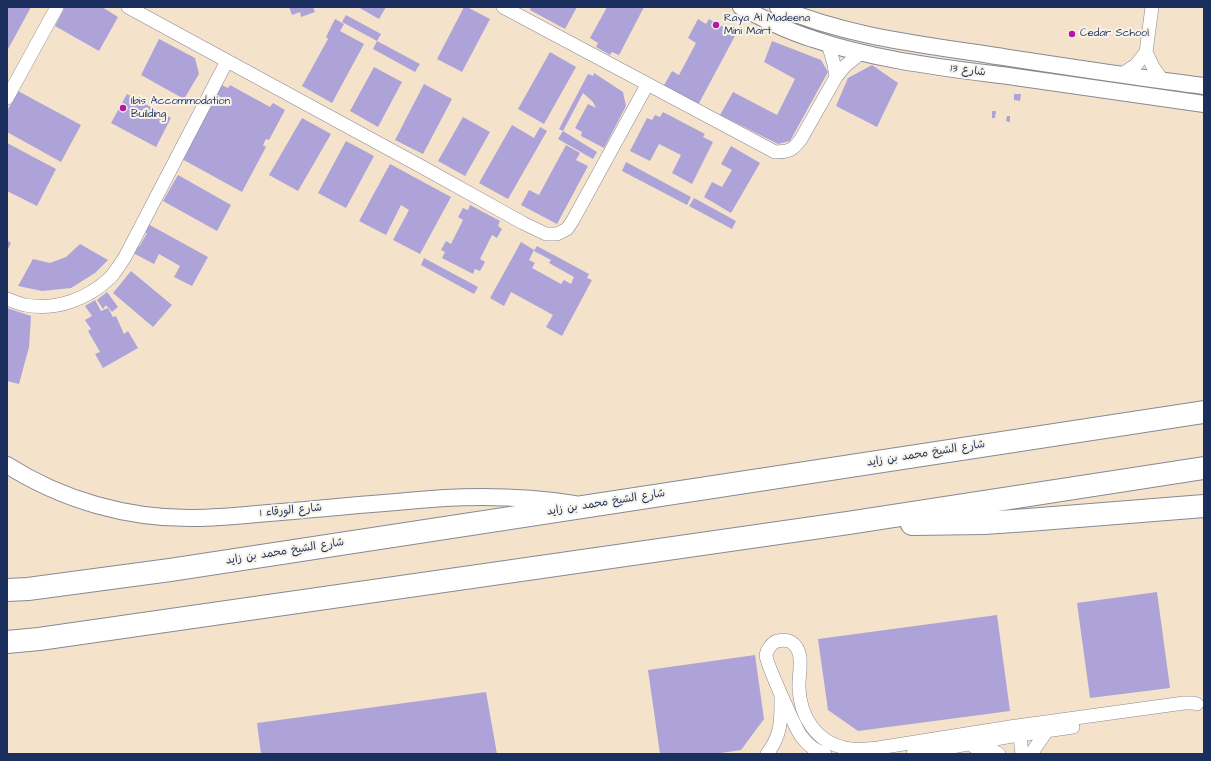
<!DOCTYPE html>
<meta charset="utf-8">
<style>
body{margin:0}
#map{position:relative;width:1211px;height:761px;overflow:hidden;background:#f4e3ca;font-family:"Architects Daughter",sans-serif}
canvas{display:block}
.frame{position:absolute;inset:0;border:8px solid #1b2f5e;pointer-events:none}
</style>
<div id="map">
<canvas width="1211" height="761"></canvas>
<div class="frame"></div>
</div>
<script>
const g = document.querySelector('canvas').getContext('2d');
g.lineJoin = 'round';
function fillPath(path, color) {
  g.fillStyle = color;
  g.fill(path, 'evenodd');
}
function stroke(path, color, width, dash) {
  g.strokeStyle = color;
  g.lineWidth = width;
  g.lineCap = dash ? 'butt' : 'round';
  g.setLineDash(dash || []);
  g.stroke(path);
}
function label(font, color, halo, rows, align = 'center') {
  g.font = font + ' "Architects Daughter","Playpen Sans Arabic",sans-serif';
  g.lineWidth = 4;
  g.setLineDash([]);
  g.textBaseline = 'middle';
  g.strokeStyle = halo;
  g.fillStyle = color;
  for (const [text, x, y, turn = 0] of rows) {
    g.save();
    g.translate(x, y);
    g.rotate((+turn || 0) * Math.PI / 180);
    g.textAlign = isNaN(turn) ? turn : align;
    if (halo) g.strokeText(text, 0, 0);
    g.fillText(text, 0, 0);
    g.restore();
  }
}
fillPath(new Path2D(`
 M7,7h24l-24,44z
 M65,7h37l16,10 -19,34 -44,-25z
 M289,7h24l2,5 -14,5 -1,-5 -8,3z
 M358,7h28l-7,12z
 M464,7h3l23,12 -28,53 -25,-13z
 M531,7h46l-12,22 -35,-19z
 M607,7h37l-25,48 -7,-3 -2,3 -14,-8 2,-4 -8,-5z
 M346,15l35,19 -4,7 -35,-19z
 M335,19l9,5 -4,7 24,13 -32,59 -30,-17 26,-47 -2,-2z
 M698,19l8,5 3,-5 27,15 -39,73 -34,-20 9,-16 7,4 17,-32 -8,-5z
 M159,39l36,19 4,16 -15,25 -43,-24z
 M377,41l43,23 -5,8 -42,-23z
 M772,41l49,19 7,12 -38,69 -12,3 -58,-29 13,-23 44,23 18,-36 -31,-17z
 M550,52l26,15 -32,57 -26,-15z
 M872,65l26,18 -21,44 -41,-21 12,-28z
 M374,67l28,15 -24,45 -28,-16z
 M594,73l29,19 3,14 -22,42 -23,-12 1,-4 -7,-4 13,-24 8,4 -3,-6 -10,-9 -20,38 -4,-2 29,-55 5,2z
 M424,84l28,15 -29,55 -28,-14z
 M222,85l6,3 2,-3 40,22 3,-4 12,7 -16,30 -3,-1 -3,6 3,2 -24,45 -60,-33z
 M18,91l63,34 -20,37 -54,-30v-21z
 M127,94l44,24 -15,29 -45,-24z
 M1014,94h7l-1,7 -6,-1z
 M992,111h4l-1,7h-3z
 M663,112l42,22 -2,3 10,5 -21,42 -20,-11 9,-18 -22,-11 -9,17 -20,-10 17,-33 5,2 3,-5 5,2z
 M1007,116h3v6l-4,-1z
 M463,117l27,15 -25,44 -27,-15z
 M302,118l29,16 -33,57 -29,-16z
 M512,125l22,13 6,-11 7,4 -39,68 -29,-16z
 M563,131l34,21 -4,7 -35,-20z
 M346,141l28,15 -28,52 -28,-15z
 M7,143l49,26 -19,37 -30,-15z
 M566,145l14,8 -4,7 12,6 -31,58 -36,-19 8,-15 10,5z
 M731,146l29,17 -29,50 -27,-16 8,-15 10,5 10,-17 -11,-6z
 M626,162l65,35 -4,8 -65,-34z
 M390,164l61,33 -31,57 -27,-14 16,-30 -8,-5 -15,30 -27,-14z
 M178,175l53,30 -14,26 -54,-30z
 M694,198l42,23 -4,8 -43,-23z
 M470,205l30,16 -2,5 4,3 -5,9 -5,-3 -12,24 5,3 -5,9 -5,-2 -2,5 -31,-16 3,-6 -4,-2 5,-9 5,3 12,-24 -5,-3 5,-9 5,2z
 M148,224l60,33 -16,29 -18,-9 6,-11 -21,-12 -5,10 -21,-11 4,-7 2,1 8,-14 -3,-1z
 M7,240l4,3 -4,8z
 M521,242l13,8 -5,10 6,3 -3,5 29,16 3,-4 7,4 3,-7 -25,-14 2,-3 -17,-9 3,-5 52,28 -2,4 5,2 -30,56 -16,-9 7,-12 -42,-23 -7,14 -14,-8z
 M80,244l28,16 -13,13 -24,15 -29,3 -24,-5 15,-27 17,4 16,-6z
 M424,258l54,29 -4,7 -53,-29z
 M131,271l41,34 -19,22 -40,-34z
 M107,292l11,15 -6,5 -6,-7 -3,4 -6,-9z
 M95,300l6,11 7,-3 5,9 3,-1 8,18 4,-3 10,17 -35,20 -8,-14 5,-2 -12,-21 3,-2 -6,-9 7,-4 -7,-10z
 M7,308l24,8 -2,31 -10,37 -12,-3z
 M1157,592l13,96 -80,10 -13,-95z
 M997,615l13,96 -152,20 -30,-21 -10,-71z
 M755,655l9,64 -23,31 -27,4h-54l-12,-84z
 M486,692l11,62h-236l-4,-31z`), '#ada3d9');
const minor = new Path2D(`
 M128,7l296,161 99,55 23,11h11l10,-5 6,-9 74,-135
 M503,7l272,145c14,0 18,-2 26,-13l35,-62 9,-11 16,-13
 M828,44l6,20 2,13
 M1146,52l7,15 10,14
 M1122,74l14,-9 10,-13 6,-45
 M7,98l50,-91
 M7,299c6,2 12,5 18,6 31,6 63,-6 86,-28 5,-6 10,-14 14,-20l102,-196
 M1019,728l3,26
 M974,747l18,3 7,4
 M767,754c15,-20 14,-34 14,-57
 M825,754c-10,-3 -18,-10 -24,-18 -6,-9 -35,-73 -35,-81 1,-6 6,-12 11,-14 5,-1 10,-1 14,1 15,9 7,32 8,46 1,28 17,54 46,60 10,3 22,1 33,0l132,-21 174,-24h9l4,1
 M913,754l99,-18 61,-9
 M1031,754l15,-22`);
const tertiary = new Path2D(`
 M741,7c23,12 46,24 72,32 65,22 134,29 202,38 63,9 126,18 189,27
 M778,7c67,29 140,37 212,48 72,11 143,22 214,31
 M7,465c55,35 121,54 187,53 33,0 67,-5 100,-7 50,-5 100,-9 151,-13 43,-2 86,-1 129,6`);
const motorway = new Path2D(`
 M912,524l72,-1 44,-3 176,-14
 M7,590l21,-1 142,-19 1034,-158
 M7,642l32,-3 809,-116 356,-55`);
stroke(minor, '#888994', 14);
stroke(tertiary, '#888994', 18);
stroke(motorway, '#888994', 24);
stroke(minor, '#fff', 13);
stroke(tertiary, '#fff', 16);
stroke(motorway, '#fff', 22);
for (const [x, y, r, color] of [
 [716,25,4,"#b5179e"],
 [1072,34,4,"#b5179e"],
 [123,108,4,"#b5179e"]
]) {
  const dot = new Path2D();
  dot.arc(x, y, r, 0, 2 * Math.PI);
  g.fillStyle = color;
  g.fill(dot);
  stroke(dot, '#f7f3e8', 1.5);
}
label('11px', '#1b2f5e', '#f7f3e8', [
 ["Raya Al Madeena",724,19],
 ["Mini Mart",724,32],
 ["Cedar School",1080,34],
 ["Ibis Accommodation",131,102],
 ["Building",131,115]
], 'left');
label('11px', '#1b2f5e', '#f7f3e8', [
 ["شارع 13",968,71,7],
 ["شارع الشيخ محمد بن زايد",926,454,-9],
 ["شارع الشيخ محمد بن زايد",606,503,-9],
 ["شارع الورقاء 1",291,511,-5],
 ["شارع الشيخ محمد بن زايد",285,552,-9]
]);
</script>
